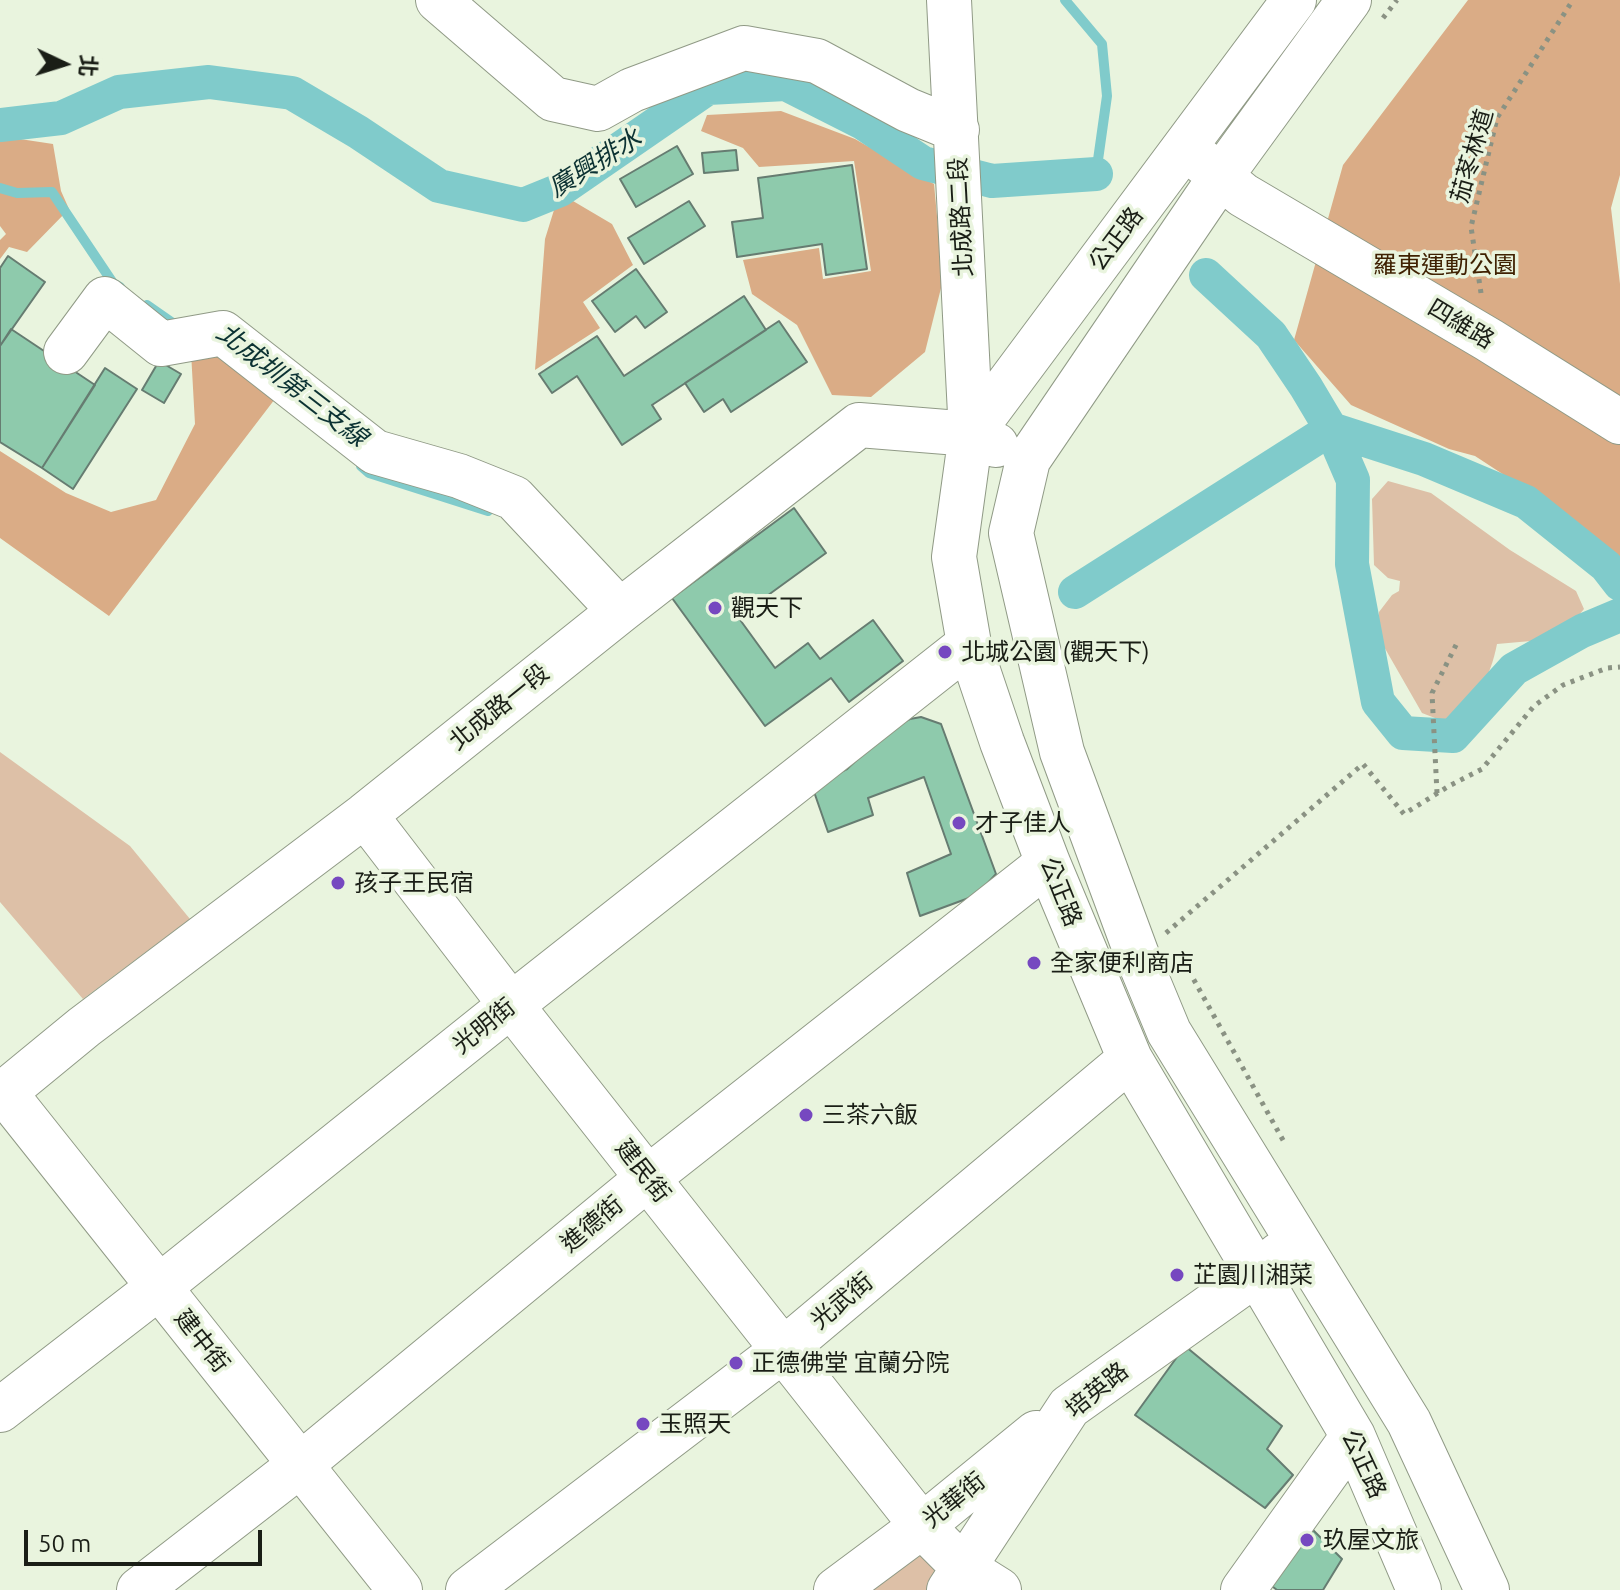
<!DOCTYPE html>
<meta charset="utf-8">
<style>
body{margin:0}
#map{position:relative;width:1620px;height:1590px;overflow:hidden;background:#e9f4de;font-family:Ubuntu,"Noto Sans TC",sans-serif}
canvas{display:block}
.north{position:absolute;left:24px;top:24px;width:80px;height:80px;-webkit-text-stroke:6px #e9f4de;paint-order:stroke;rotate:94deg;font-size:22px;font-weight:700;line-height:32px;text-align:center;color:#1a1e16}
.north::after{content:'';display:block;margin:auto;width:28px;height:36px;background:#1a1e16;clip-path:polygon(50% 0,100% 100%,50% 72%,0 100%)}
.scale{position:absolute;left:24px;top:1530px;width:238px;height:36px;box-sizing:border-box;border:4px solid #1a1e16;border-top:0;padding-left:10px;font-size:24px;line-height:28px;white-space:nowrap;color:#1a1e16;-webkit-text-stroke:6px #e9f4de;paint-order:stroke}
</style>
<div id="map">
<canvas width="1620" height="1590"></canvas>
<div class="north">北</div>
<div class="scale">50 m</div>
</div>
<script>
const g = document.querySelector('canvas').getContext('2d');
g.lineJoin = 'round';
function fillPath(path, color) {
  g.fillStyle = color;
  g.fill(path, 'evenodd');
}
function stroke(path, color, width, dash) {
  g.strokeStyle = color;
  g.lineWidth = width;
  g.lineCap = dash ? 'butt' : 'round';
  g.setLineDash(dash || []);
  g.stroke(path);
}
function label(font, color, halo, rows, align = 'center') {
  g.font = font + ' Ubuntu,"Noto Sans TC",sans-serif';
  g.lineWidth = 7;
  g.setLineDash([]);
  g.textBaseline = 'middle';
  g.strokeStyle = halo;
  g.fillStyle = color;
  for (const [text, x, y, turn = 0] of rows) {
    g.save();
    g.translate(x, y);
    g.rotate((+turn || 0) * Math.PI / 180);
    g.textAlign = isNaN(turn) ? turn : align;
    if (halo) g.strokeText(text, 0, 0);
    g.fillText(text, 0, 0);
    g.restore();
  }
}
fillPath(new Path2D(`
 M1388,481l43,12 79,57 66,41 8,18 -17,20 -36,12 -34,3c-7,36 -21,56 -49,79l-26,-10 -43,-75v-26l13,-17 7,-4 1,-10 -12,-3 -14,-13 -2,-66z
 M0,752l130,94 60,73 -107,80 -83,-97z
 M922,1526l27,64h-113z`), '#ddc0a7');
fillPath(new Path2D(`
 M1468,0h152v175l-9,33 9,76v274l-73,-55 -72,-47 -26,-7 -98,-44 -57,-65 49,-175z
 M781,111l74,28 79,45 9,96 -18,72 -54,45 -39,-2 -35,-70 -45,-31 -9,-34 76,-12 4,31 48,-8 -17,-110 -95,6 -16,-19 -42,-17 6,-16z
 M0,136l53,8 8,47 8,18 -42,43 -18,-5 -9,12v-19l6,-6 -6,-8z
 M573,201l39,23 21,41 -50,37 17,26 -65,42 10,-131 9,-29z
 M191,352h27l60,43 -169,221 -109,-78v-87l66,42 45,19 45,-12 39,-76z`), '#daac86');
stroke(new Path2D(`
 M1065,0l37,44 5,52 -11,78
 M0,188l17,5 35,-1 61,91 7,4
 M147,305l33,23
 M361,466l8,7 119,38`), '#80cbcb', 10);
stroke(new Path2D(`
 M0,125l61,-7 58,-26 90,-10 83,11 66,39 81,54 84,19 37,-15 148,-102 78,-4 77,39 60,40 69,18 104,-7
 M1206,275l65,60 35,52 25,42 22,51 -1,84 26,138 25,31 50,3 61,-67 68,-38 38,-16
 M1075,592l256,-163 93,30 102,43 80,64 14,18`), '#80cbcb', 34);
const building = new Path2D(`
 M677,146l16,28 -57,33 -16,-28z
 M736,150l2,20 -34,3 -2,-20z
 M852,165l15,104 -41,6 -4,-31 -85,13 -5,-35 31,-4 -5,-40z
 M689,201l16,25 -61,38 -16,-26z
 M8,256l37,26 -45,64v-78z
 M636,269l31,43 -22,16 -9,-12 -21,16 -23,-31z
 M744,296l22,34 -114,75 9,14 -39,26 -45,-69 -25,17 -13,-19 58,-38 27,40z
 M779,321l28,41 -76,50 -8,-13 -19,13 -19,-29z
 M11,329l84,56 -53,83 -42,-26v-96z
 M159,361l22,13 -17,29 -22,-13z
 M105,368l32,21 -64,100 -31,-21z
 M794,508l32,45 -88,64 37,51 33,-25 12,16 53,-39 30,41 -54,41 -18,-24 -66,48 -93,-128z
 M921,717l20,7 55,150 -19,21 -57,21 -13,-43 44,-19 -27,-77 -56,21 5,17 -45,17 -16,-46 35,-17 45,-42 18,-8z
 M1185,1346l97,80 -15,23 26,26 -28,33 -130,-93z
 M1304,1521l38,38 -19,31h-46l-13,-10z`);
fillPath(building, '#8ecaac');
stroke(building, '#667c71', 2);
const minor = new Path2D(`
 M438,0l115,99 45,10 34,-19 112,-42 73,13 91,49 49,20
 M949,0l22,434
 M1294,0l-323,434 -17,123 15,87 33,98 46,121 82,196 223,377 66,154
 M1349,0l-128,176 -193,284 -17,73 51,219 75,203 32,77 240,390 78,168
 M1198,158l45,37 246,145 131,82
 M66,352l39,-53 56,45 62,-11 152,119 84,24 55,22 106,113
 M365,815l146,190 411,521 42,42 35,22
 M4,1092l396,498
 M0,1096l84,-69 281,-212 255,-204 239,-186 112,9 25,11
 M0,1410l159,-123 352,-282 458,-361
 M139,1590l161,-125 349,-288 399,-314
 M468,1590l315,-240 347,-291
 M836,1590l86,-64 114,-93
 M949,1590l120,-183 188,-134 23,-19
 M1243,1590l110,-154`);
stroke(minor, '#909a86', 46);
stroke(new Path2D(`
 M1383,18l14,-18
 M1481,293l-10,-66 26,-109 76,-118
 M1437,793l-5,-100 25,-50
 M1166,933l197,-169 41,50 45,-28 33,-17 52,-63 29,-21 44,-17 13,-1
 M1184,962l100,180`), '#8a9283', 5, [4, 6]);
stroke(minor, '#fff', 44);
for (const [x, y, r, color] of [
 [715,608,8,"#7648c0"],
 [945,652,8,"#7648c0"],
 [959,823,8,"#7648c0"],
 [338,883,8,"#7648c0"],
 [1034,963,8,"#7648c0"],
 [806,1115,8,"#7648c0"],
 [1177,1275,8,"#7648c0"],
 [736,1363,8,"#7648c0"],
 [643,1424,8,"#7648c0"],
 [1307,1540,8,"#7648c0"]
]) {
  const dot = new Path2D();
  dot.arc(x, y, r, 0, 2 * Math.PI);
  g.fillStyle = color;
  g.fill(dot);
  stroke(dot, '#e9f4de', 3);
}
label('24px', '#1a1e16', '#e9f4de', [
 ["茄苳林道",1472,156,-74],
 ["北成路二段",961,217,-93],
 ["公正路",1116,239,-53],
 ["四維路",1461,324,31],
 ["北成路一段",499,707,-39],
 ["公正路",1061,892,68],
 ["光明街",484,1026,-39],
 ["建民街",643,1171,52],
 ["進德街",592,1224,-40],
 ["光武街",842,1301,-40],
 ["建中街",202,1341,52],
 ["培英路",1097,1390,-39],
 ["公正路",1364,1464,65],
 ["光華街",954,1500,-39]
]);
label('24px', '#3f2102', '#e9f4de', [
 ["羅東運動公園",1445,265]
]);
label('24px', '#1a1e16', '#e9f4de', [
 ["觀天下",731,608],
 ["北城公園 (觀天下)",961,652],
 ["才子佳人",975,823],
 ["孩子王民宿",354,883],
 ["全家便利商店",1050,963],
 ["三茶六飯",822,1115],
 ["芷園川湘菜",1193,1275],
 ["正德佛堂 宜蘭分院",752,1363],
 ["玉照天",659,1424],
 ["玖屋文旅",1323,1540]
], 'left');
label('italic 26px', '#0c3233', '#e9f4de', [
 ["廣興排水",595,163,-32],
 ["北成圳第三支線",292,385,38]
]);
</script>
